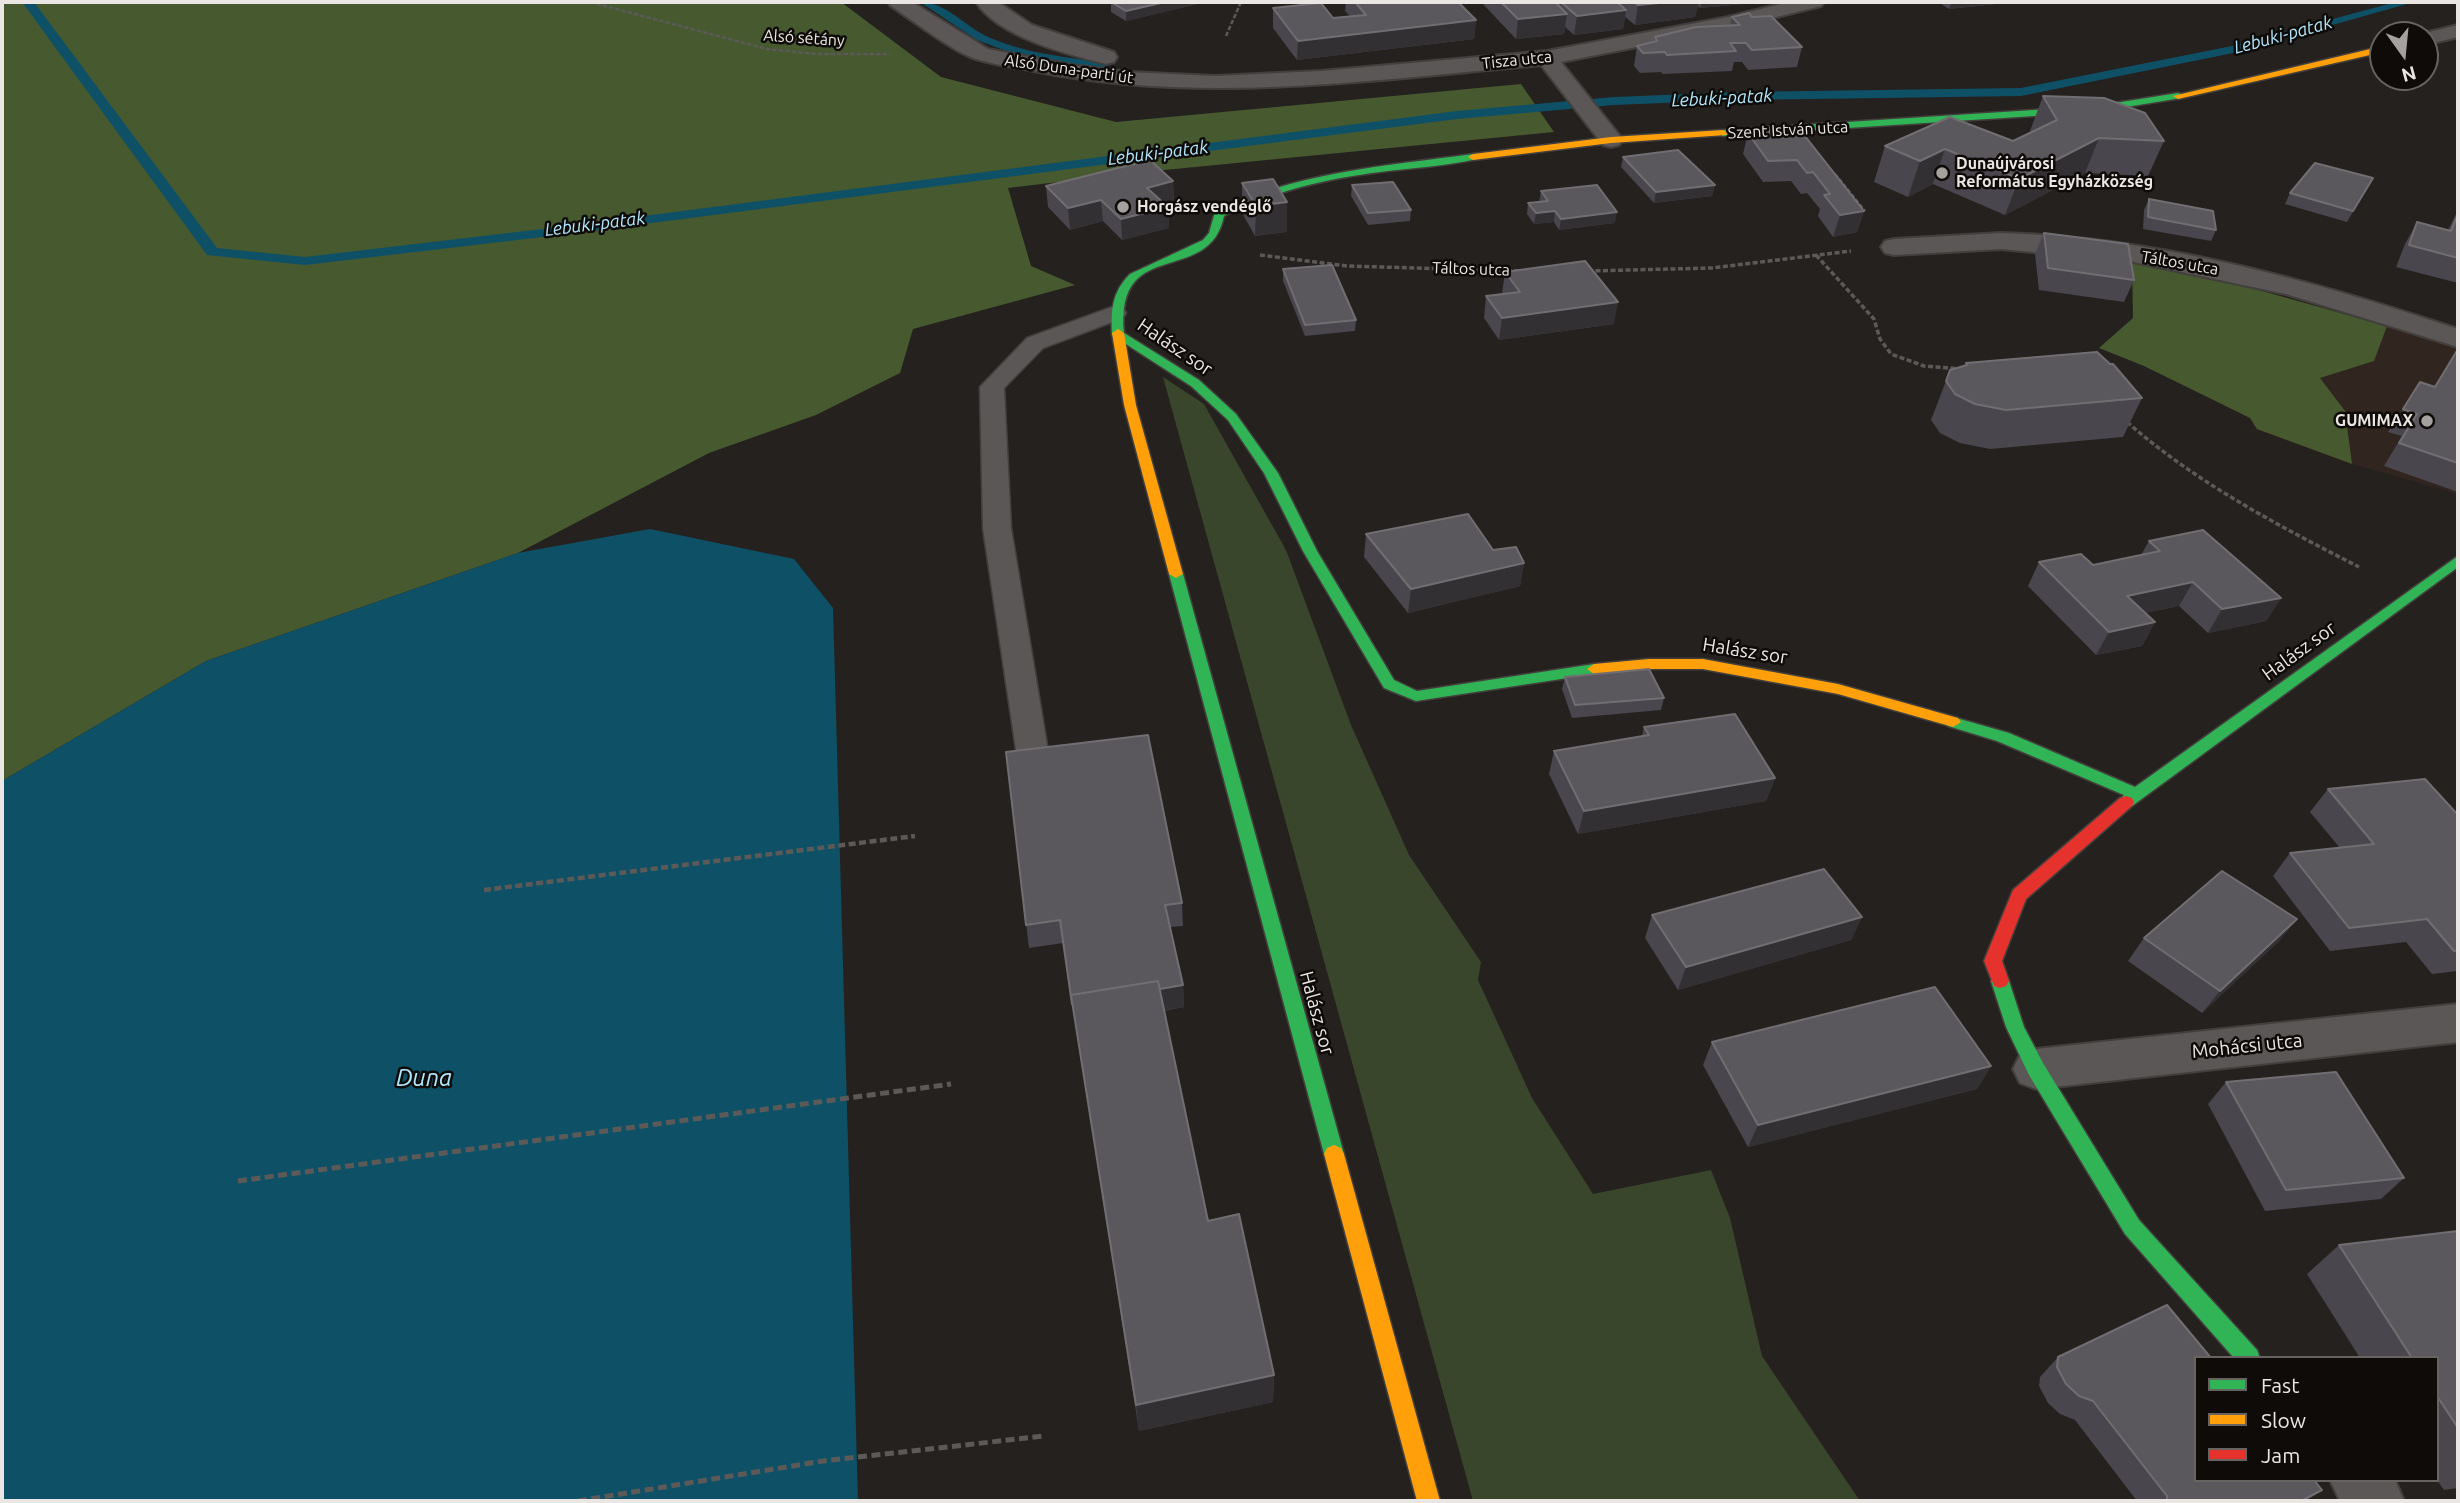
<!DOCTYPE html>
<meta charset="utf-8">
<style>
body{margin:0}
#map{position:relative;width:2460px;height:1503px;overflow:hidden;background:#25211f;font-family:Ubuntu,sans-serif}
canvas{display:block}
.frame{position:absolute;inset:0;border:4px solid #eae6e3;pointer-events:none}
.legend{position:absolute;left:2194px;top:1356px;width:245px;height:126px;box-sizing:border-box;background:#0e0b09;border:2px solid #666360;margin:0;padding:9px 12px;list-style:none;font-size:21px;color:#eae6e3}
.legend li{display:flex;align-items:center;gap:14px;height:35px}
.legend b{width:35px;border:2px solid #666360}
.north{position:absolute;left:2369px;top:21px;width:70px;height:70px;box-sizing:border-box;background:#0e0b09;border:2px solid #666360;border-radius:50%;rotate:165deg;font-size:19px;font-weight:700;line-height:28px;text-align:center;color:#eae6e3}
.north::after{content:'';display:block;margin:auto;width:24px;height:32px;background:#a5a19e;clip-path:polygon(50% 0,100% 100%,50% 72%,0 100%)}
</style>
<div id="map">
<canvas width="2460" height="1503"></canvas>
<div class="frame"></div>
<ul class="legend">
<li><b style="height:9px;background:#30b455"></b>Fast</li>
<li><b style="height:9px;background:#ff9f0a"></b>Slow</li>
<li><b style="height:9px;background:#e5322d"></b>Jam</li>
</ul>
<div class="north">N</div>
</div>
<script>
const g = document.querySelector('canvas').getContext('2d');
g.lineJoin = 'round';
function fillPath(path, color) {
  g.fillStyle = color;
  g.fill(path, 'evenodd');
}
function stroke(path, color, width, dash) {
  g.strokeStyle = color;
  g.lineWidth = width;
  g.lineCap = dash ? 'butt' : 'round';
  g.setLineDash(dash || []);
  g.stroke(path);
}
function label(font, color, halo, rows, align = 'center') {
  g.font = font + ' Ubuntu,sans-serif';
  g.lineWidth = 5;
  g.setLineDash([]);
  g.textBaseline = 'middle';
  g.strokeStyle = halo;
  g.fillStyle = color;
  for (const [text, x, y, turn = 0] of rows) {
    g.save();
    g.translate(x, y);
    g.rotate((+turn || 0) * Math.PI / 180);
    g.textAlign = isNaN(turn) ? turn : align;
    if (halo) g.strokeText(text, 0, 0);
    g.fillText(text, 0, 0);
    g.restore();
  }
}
fillPath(new Path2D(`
 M2132,260l146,35 180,53v146l-106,-30 -95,-34 -7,-12 -106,-52 -45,-18 34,-30z`), '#30251f');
fillPath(new Path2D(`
 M1163,377l41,27 82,146 65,175 58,130 72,107 -3,18 54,118 61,96 118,-24 19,48 32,138 98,145h-387z`), '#3a462b');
fillPath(new Path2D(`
 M2,2h839l100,75 175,45 405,-38 33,48 -410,40 -136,16 23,78 44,19 -162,44 -13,44 -84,42 -107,38 -191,100 -312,108 -204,120z
 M2132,260l84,18 171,48 -13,35 -54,17 25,33 7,53 -95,-35 -7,-11 -106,-52 -45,-18 34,-30z`), '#46592f');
fillPath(new Path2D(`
 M650,529l144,30 39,49 25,893h-856v-720l204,-120 312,-108z`), '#0e5166');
fillPath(new Path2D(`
 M22,2h12l183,246 88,9 246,-29 906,-117 157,-14 124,-5 283,-4 211,-42 164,-44h18l-181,51 -212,43 -283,4 -124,5 -157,14 -906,117 -246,29 -98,-10z
 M920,2c25,0 44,23 66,34 37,17 77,21 117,26l6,4 -6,4 -73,-10 -53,-20z`), '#0e5166');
const lane = new Path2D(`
 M1115,306l8,2 3,5 -3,5 -80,30 -39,40 7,140 39,235 -5,8 -11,3 -11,-3 -5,-8 -35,-235 -3,-141 47,-49z`);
const street = new Path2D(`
 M888,2h24l76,47 83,16 58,7 86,4 106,-5 226,-20 181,-34 61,-15h35l-3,4 -93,23 -167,33 62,78 -4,5 -8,2 -8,-2 -62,-80c-169,15 -339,40 -507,6 -19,-4 -39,-6 -58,-12 -21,-6 -64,-39 -85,-53z
 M976,2h22l34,23 82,27 3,5 -3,5 -8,2c-39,-10 -108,-27 -130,-62z
 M2458,25v12l-33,8v-10h-8z
 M2001,233c156,4 310,47 457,96v18l-172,-53 -157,-33 -128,-12 -107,6 -9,-2 -4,-6 4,-6 9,-2z
 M2458,1004v38l-422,47 -16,-6 -7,-14 7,-14 16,-6z
 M2330,1480h65l9,21h-64z`);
const fast = new Path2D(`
 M2178,93l3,1v4l-85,14 -373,24 -5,-3 5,-3 373,-24z
 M1473,154l4,1v4c-32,7 -65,9 -97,13 -55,7 -107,19 -156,44 -15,72 -109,18 -100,117l75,47 37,34 42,59 39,78 77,129 23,11 177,-27 7,5 -7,5 -178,27 -32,-13 -81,-137 -39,-78 -36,-53 -37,-34 -79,-51c-1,-23 -1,-42 18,-61l73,-34 6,-7 6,-21c81,-40 170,-46 258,-58z
 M2458,556v11l-326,239h-12l-2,-4 6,-7 -127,-54 -49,-15 -3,-4 8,-5 56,16 126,54z
 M1176,570l7,4 161,580 -3,6 -7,3 -7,-3 -3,-6 -155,-580z
 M2000,974l6,2 3,5 15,46 19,36 96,157 118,130 3,8h-26l-109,-124 -96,-159 -23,-48 -15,-46 3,-5z`);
const slow = new Path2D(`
 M2383,46v6l-205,47 -5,-3z
 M1723,130l5,3 -2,2 -115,8 -138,17 -5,-3 5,-3 138,-17z
 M1118,329l6,4 12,72 47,169 -7,4 -7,-4 -45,-169 -12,-72z
 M1649,659h54l135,25 120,34 3,4 -8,5 -115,-33 -135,-25h-54l-55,5 -7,-5 7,-5z
 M1334,1145l7,3 3,6 96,347h-23l-93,-347 3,-6z`);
const jam = new Path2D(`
 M2126,796l6,2 2,4 -2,4 -106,93 -24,62 7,20 -3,5 -6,2 -6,-2 -10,-25 29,-71 107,-92z`);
stroke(lane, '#423f3d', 3);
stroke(street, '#423f3d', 4);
stroke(fast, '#423f3d', 3);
stroke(slow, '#423f3d', 3);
stroke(jam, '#423f3d', 3);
stroke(new Path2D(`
 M590,2l177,47 49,5h74
 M1226,36l15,-34
 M1835,174l30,37`), '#5c5a58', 2.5, [4.5, 2]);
stroke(new Path2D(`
 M1260,255l87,11 173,5
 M1816,255l58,64 6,20 11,15 33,12 38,3
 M1588,271l124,-3 139,-17
 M2127,422c68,60 152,104 232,145`), '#5c5a58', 3.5, [5, 2.5]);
stroke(new Path2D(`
 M484,890l431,-54`), '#5c5a58', 4.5, [7, 3.5]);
stroke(new Path2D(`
 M238,1181l713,-97
 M578,1501l245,-40 221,-25`), '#5c5a58', 5, [9, 4.5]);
fillPath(lane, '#5a5756');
fillPath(street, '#5a5756');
fillPath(fast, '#30b455');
fillPath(slow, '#ff9f0a');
fillPath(jam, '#e5322d');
fillPath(new Path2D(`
 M1111,2l86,2 -71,17 -15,-9z
 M1346,2h112l18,18 -2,19 -177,21 -24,-32v-20l60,10 17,-2 -5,-5z
 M1483,2h261v2l-44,4 -2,-2 -3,11 -60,8 -10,-8 -2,12 -49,6 -9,-8 -1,7 -48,5 -33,-35z
 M1938,2h76l-65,7z
 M1732,17h20l50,30 -5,20 -49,3 -6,-8h-8l-2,9 -69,3 -2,-2 -21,1 -6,-7 3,-20 17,-5 1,-4 75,-12z
 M2043,96l121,45 -16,35 -63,-3 -80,42 -72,-31 -25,13 -34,-15 11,-36 128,-5 17,-9v-1z
 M1801,131l63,80 -7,21 -24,5 -15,-21 2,-7 -13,-16 -6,1 -10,-13 -28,1 -20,-28 5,-21z
 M1623,157l92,28 -3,11 -58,7 -33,-36z
 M2373,178l-26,44 -62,-18 5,-11z
 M1173,181l1,21 -8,2 2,3 1,21 -47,12 -19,-19 -33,9 -22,-23 -2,-21z
 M1242,183l45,49 -32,4 -13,-23z
 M1352,185l59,25 -1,11 -42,4 -17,-29z
 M1541,191l74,32 -56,7 -5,-8 -20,2 -7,-10 1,-11 11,-1z
 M2149,199l67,31 -5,11 -68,-12 1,-19z
 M2458,210v73l-62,-16 9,-23 12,-22 31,8z
 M2044,233l90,47 -10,22 -85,-12 -4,-36z
 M1283,269l73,51 -1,11 -50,5 -22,-55z
 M1505,272l109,52 -115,16 -15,-22 2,-22 16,-2z
 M2458,349v143l-74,-26 18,-30 -14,-4 32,-50 15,5z
 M1966,363l176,35 -19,39 -133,12 -30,-6 -20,-10 -9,-13 15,-39 19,-15z
 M1366,534l127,16 31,13 -4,23 -112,27 -44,-56z
 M2149,541l132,57 -15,23 -58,12 -29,-27 -34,7 10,9 -13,24 -46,9 -68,-69 11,-24 54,3 48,-10z
 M1565,677l99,21 -3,12 -89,8 -10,-29z
 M1644,727l131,51 -9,23 -188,33 -29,-60 5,-23 88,-15z
 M1006,752l176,151 1,23 -13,1 13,58 1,22 -20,4 44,210 66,154 -1,27 -134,29 -76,-488 -34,5z
 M2328,789l130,26v156l-26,3 -26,-32 -76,9 -57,-75 17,-23 50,-5 -30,-36z
 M1652,915l210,2 -11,23 -173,50 -33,-52z
 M2297,919l-19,23 -76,71 -74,-52 16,-23z
 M1712,1042l279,24 -14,23 -229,58 -45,-82z
 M2226,1082l178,96 -23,21 -116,12 -57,-107z
 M2458,1231v257l-14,2 -7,-10v-122h-77l-53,-84 32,-29z
 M2058,1357l264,133 -16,11h-169l-62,-81 -15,-6 -12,-11 -9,-17 1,-9z`), '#49464d');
fillPath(new Path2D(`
 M1165,2h32v2l-71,17v-10z
 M1669,2h30l-4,15 -60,8 3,-20z
 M1702,2h42v2l-44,4z
 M1952,2h62l-65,7z
 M1626,10l-3,19 -49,6 3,-19z
 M1567,14l-3,20 -48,5 2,-20z
 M1476,20l-2,19 -177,21 1,-19z
 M2099,138l-14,35 -80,42 14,-36z
 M1945,149l-12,35 -25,13 12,-36z
 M1173,181l1,21 -26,7 -1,-21z
 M1715,185l-3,11 -58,7 2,-11z
 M1101,200l2,21 -33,9 -2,-22z
 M1287,202v30l-32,4 1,-30z
 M1168,207l1,21 -47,12 -1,-21z
 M1555,211l-1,11 -20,2 2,-11z
 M1864,211l-7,21 -24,5 7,-22z
 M1617,212l-2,11 -56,7 2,-11z
 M1618,302l-4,22 -115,16 3,-22z
 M1524,563l-4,23 -112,27 3,-24z
 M2193,582l-14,24 -64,13 12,-23z
 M2281,598l-15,23 -58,12 14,-24z
 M2155,622l-13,24 -46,9 13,-23z
 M1775,778l-9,23 -188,33 6,-23z
 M1862,917l-11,23 -173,50 8,-23z
 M2297,919l-19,23 -76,71 18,-22z
 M1183,985l1,22 -108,19 -3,-22z
 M1991,1066l-14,23 -229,58 10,-22z
 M1274,1375l-1,27 -134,29 -3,-26z
 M2322,1490l-16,11h-5z`), '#333034');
const building = new Path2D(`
 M1111,2h54l-39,9z
 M1355,2h103l18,18 -178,21 -25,-33 48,-5 12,15 33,-3z
 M1501,2h54l12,12 -49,5z
 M1561,2h56l9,8 -49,6z
 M1634,2h35l-31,3z
 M1749,13l3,4 19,-1 31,31 -50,3 -6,-7h-16l6,8 -69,4 -2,-3 -22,1 -6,-7 20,-5 -2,-4 41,-10 44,-2 -8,-8z
 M2043,96l61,2 41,15 19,28 -65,-3 -80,41 -74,-30 -25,12 -35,-15 65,-29 63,24 44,-21z
 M1801,131l63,80 -24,4 -16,-20 6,-1 -17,-22 -6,1 -10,-13 -29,1 -20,-28z
 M1678,150l37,35 -59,7 -33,-35z
 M1150,160l23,21 -26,7 21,19 -47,12 -20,-19 -33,8 -22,-22z
 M2315,163l58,15 -20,33 -63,-18z
 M1273,179l14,23 -31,4 -14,-23z
 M1393,182l18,28 -43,3 -16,-28z
 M1597,185l20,27 -56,7 -6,-8 -19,2 -8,-10 20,-2 -7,-10z
 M2149,199l64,12 3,19 -68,-13z
 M2458,214v44l-49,-13 8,-23 34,9z
 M2044,233l84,11 6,36 -86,-12z
 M1585,261l33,41 -116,16 -16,-22 34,-4 -15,-20z
 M1332,265l24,55 -51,5 -22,-56z
 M2458,349v114l-59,-20 18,-29 -14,-5 17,-27 15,5z
 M2097,352l13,12h3l29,34 -136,12 -31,-6 -20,-10 -9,-13 4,-11 17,-5 -1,-2z
 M1468,514l25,36 23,-3 8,16 -113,26 -45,-55z
 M2203,530l78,68 -59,11 -29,-27 -66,14 28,26 -46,10 -70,-70 42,-8 12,11 67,-14 -11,-10z
 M1649,669l15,29 -89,7 -10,-28z
 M1735,714l40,64 -191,33 -30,-60 95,-16 -5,-8z
 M1148,735l34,168 -17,2 18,80 -23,4 -2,-8 -87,14 1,9 -12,-84 -34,5 -20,-173z
 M2425,779l33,36v135l-4,1 -27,-32 -78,9 -59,-75 84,-9 -46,-55z
 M1824,869l38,48 -176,50 -34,-52z
 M2222,871l75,48 -77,72 -76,-53z
 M1158,981l50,240 31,-7 35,161 -138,30 -65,-410z
 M1935,987l56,79 -233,59 -46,-83z
 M2336,1072l68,106 -118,12 -60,-108z
 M2458,1231v197l-21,-32v-38h-25l-73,-113z
 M2167,1305l44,53h-15v122h118l8,10 -21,11h-134v-5l-74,-95 -14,-5 -13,-12 -9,-17 1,-10z`);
fillPath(building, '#5a575d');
stroke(building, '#716e72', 2);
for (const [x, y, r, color] of [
 [1942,173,7,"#a5a19e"],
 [1123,207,7,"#a5a19e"],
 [2427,421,7,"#a5a19e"]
]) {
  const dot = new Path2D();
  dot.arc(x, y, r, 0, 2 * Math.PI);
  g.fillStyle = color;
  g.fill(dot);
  stroke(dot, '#0e0b09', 2.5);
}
label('16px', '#eae6e3', '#0e0b09', [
 ["Alsó sétány",804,38,4],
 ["Tisza utca",1517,60,-6],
 ["Alsó Duna-parti út",1069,69,8],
 ["Szent István utca",1788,130,-3],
 ["Táltos utca",2180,263,10],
 ["Táltos utca",1471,269,2]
]);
label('bold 16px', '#eae6e3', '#0e0b09', [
 ["Dunaújvárosi",1956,164],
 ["Református Egyházközség",1956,182],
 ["Horgász vendéglő",1137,207],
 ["GUMIMAX",2413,421,"right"]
], 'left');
label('italic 18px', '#afe6fc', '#0e0b09', [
 ["Lebuki-patak",2283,35,-15],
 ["Lebuki-patak",1722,98,-3],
 ["Lebuki-patak",1158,153,-7],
 ["Lebuki-patak",595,224,-7]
]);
label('19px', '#eae6e3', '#0e0b09', [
 ["Halász sor",1175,347,34],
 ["Halász sor",1745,651,9],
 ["Halász sor",2299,651,-36],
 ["Halász sor",1317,1013,75],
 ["Mohácsi utca",2247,1046,-6]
]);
label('italic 24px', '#afe6fc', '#0e0b09', [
 ["Duna",424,1078]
]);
</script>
